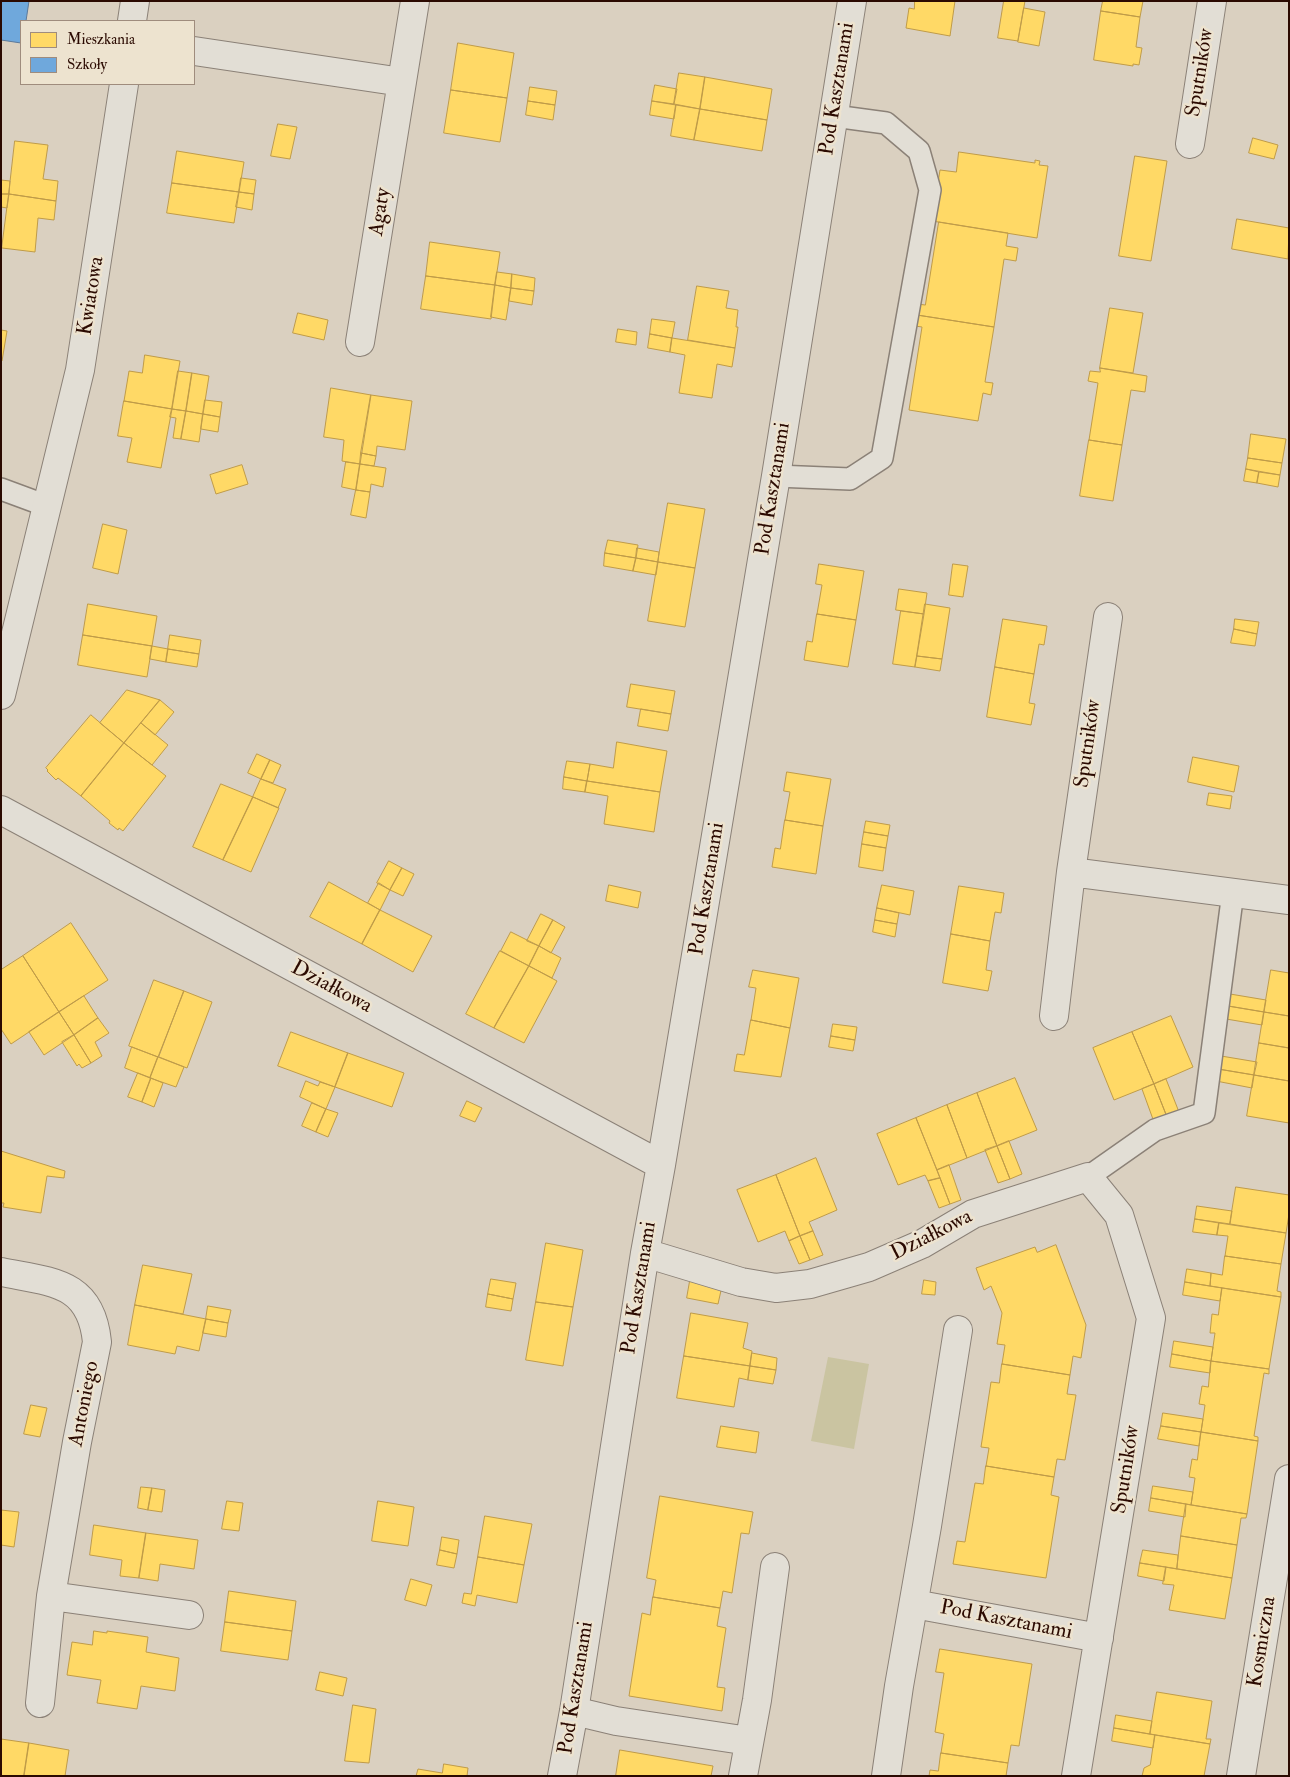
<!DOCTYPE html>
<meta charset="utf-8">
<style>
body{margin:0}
#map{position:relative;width:1290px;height:1777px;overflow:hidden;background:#dad0c0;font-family:"IM FELL Double Pica",serif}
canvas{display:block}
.frame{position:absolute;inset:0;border:2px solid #2b0a01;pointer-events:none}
.legend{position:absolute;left:20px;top:20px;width:175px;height:65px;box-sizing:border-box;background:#ede3cf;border:1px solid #9f8c7d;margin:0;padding:6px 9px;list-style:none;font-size:15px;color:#2b0a01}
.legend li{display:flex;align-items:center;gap:10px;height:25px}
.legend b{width:25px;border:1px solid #9f8c7d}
</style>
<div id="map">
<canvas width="1290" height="1777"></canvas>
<div class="frame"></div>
<ul class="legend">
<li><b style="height:14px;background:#ffd966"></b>Mieszkania</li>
<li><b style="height:14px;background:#6fa8dc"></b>Szkoły</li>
</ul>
</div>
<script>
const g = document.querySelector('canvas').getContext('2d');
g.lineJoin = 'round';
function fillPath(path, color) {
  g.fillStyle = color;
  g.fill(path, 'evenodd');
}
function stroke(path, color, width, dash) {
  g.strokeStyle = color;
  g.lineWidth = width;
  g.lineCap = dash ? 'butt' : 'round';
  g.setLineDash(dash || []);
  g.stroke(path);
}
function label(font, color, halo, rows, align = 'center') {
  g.font = font + ' "IM FELL Double Pica",serif';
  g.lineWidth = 5;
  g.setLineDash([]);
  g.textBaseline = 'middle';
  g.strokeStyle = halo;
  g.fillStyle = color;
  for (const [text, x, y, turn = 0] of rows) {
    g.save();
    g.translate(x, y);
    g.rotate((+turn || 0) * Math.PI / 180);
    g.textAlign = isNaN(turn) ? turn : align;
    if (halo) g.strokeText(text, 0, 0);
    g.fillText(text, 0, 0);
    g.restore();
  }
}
fillPath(new Path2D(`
 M828,1357l41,7 -15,85 -43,-8z`), '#cac4a1');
const homes = new Path2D(`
 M915,1h40l-5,35 -44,-8 3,-20 5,1z
 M1004,1h21l-7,40 -20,-3z
 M1103,1h40l-3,16 -39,-6z
 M1024,8l21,4 -6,34 -21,-4z
 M1101,11l39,6 -4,30 6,1 -3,17 -6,-1v2l-39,-6z
 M458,43l56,10 -7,45 -56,-8z
 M679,73l26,4 -5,32 -26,-5z
 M705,77l67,12 -5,31 -67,-11z
 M655,85l22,4 -3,15 -22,-3z
 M530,87l27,4 -2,14 -27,-4z
 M451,90l56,8 -7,44 -56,-9z
 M528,101l27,4 -2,15 -27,-5z
 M652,101l24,4 -2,14 -24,-4z
 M676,105l24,4 -6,31 -23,-4z
 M700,109l67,11 -5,31 -68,-11z
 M278,124l19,3 -7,32 -19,-3z
 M1253,138l25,7 -4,14 -25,-6z
 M15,141l33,4 -5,34 15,2 -2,20 -47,-7z
 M177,151l67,11 -5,30 -67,-9z
 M959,152l76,11v-3l5,1 -1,4 9,1 -11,72 -105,-17 8,-51 16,2z
 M1135,156l32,5 -16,100 -32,-5z
 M241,178l15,2 -2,14 -15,-2z
 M1,180l9,1 -1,13h-8z
 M172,183l67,9 -5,31 -67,-10z
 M239,192l15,2 -2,16 -16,-3z
 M1,194h8l-2,14 -6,-1z
 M9,194l47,7 -2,19 -16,-2 -3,34 -33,-4z
 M1237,219l52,9 -1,31 -56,-10z
 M939,222l69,11 -2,13 12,2 -2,13 -12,-2 -10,68 -77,-12 1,-11 7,1z
 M430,242l70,10 -5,33 -69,-9z
 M497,272l15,2 -1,14 -16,-3z
 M512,274l23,4 -1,13 -23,-3z
 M426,276l69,9 -4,34 -70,-10z
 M495,285l16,3 -5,32 -15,-3z
 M697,286l32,5 -3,17 12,2 -2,17h2l-3,21 -47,-8z
 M511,288l23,3 -2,14 -23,-4z
 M1110,308l33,5 -10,60 -33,-5z
 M298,313l30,7 -4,20 -31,-7z
 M917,315l77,12 -9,55 8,1 -2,12 -8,-2 -5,28 -69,-11 13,-83 -7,-1z
 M652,319l23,3 -3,16 -22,-4z
 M618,329l19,3 -1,13 -20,-3z
 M1,330l6,1 -5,30 -1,-1z
 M650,334l22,4 -2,14 -22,-4z
 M672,338l63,10 -3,19 -15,-3 -5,34 -33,-5 6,-38 -15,-3z
 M145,355l35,6 -8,48 -48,-8 5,-30 13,2z
 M1100,368l47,8 -2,16 -14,-2 -9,55 -33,-5 9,-57 -10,-2 2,-10 10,1z
 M178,371l14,2 -6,38 -14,-2z
 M192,373l17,3 -6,38 -17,-3z
 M331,388l40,7 -11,69 -18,-3 2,-21 -20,-3z
 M371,395l41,6 -7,49 -28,-4 -1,10 -15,-3z
 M205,400l17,2 -2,15 -17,-3z
 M124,401l48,8 -11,59 -34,-6 5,-24 -14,-2z
 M172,409l14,2 -5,28 -8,-1 3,-20 -6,-1z
 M186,411l17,3 -4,28 -18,-3z
 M203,414l17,3 -2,15 -17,-3z
 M1251,434l35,5 -4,24 -34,-5z
 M1089,440l33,5 -9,56 -33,-5z
 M361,453l15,3 -2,10 -14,-2z
 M1248,458l34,5 -2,12 -34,-6z
 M346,462l14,2 -4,26 -14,-3z
 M360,464l26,4 -3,19 -12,-3 -1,8 -14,-2z
 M242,465l6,19 -32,10 -6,-19z
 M1246,469l13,3 -2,11 -13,-2z
 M1259,472l21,3 -2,12 -21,-4z
 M356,490l14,2 -4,26 -15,-3z
 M668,503l37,6 -10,59 -37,-6z
 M103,524l24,6 -9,44 -25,-6z
 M608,540l30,5 -2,13 -31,-5z
 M637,548l22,4 -1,10 -22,-4z
 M605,553l31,5 -3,13 -29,-5z
 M636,558l22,4 -2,13 -23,-4z
 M658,562l37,6 -10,59 -37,-6z
 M819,564l45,7 -8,49 -39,-6 5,-29 -6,-1z
 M953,564l15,2 -5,31 -14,-2z
 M899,589l28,4 -3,21 -28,-4z
 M88,604l69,12 -5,30 -69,-11z
 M925,604l25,4 -8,51 -25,-3z
 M901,611l23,3 -9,53 -22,-3z
 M817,614l39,6 -8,47 -44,-7 3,-19 5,1z
 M1003,619l44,7 -3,19 -5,-1 -5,30 -39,-7z
 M1235,619l24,3 -2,12 -23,-5z
 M1234,629l23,5 -2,12 -24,-3z
 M83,635l69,11 -5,31 -69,-12z
 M170,635l31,5 -2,14 -31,-5z
 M152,646l16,3 -2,13 -16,-3z
 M168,649l31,5 -2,13 -31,-5z
 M917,656l25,3 -2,12 -25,-4z
 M995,667l39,7 -5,29 6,1 -4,21 -44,-8z
 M631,684l44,7 -4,23 -44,-7z
 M127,690l33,10 -36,43 -24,-20z
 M160,700l14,12 -19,23 -14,-12z
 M641,709l30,5 -3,17 -30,-5z
 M91,715l33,28 -43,53 -23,-18 -2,2 -9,-9 1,-1 -2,-2z
 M141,723l27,22 -16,20 -28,-22z
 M617,742l50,9 -7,41 -73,-11 3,-17 23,4z
 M124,743l42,33 -43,55 -4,-3 -1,2 -9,-7 1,-2 -29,-25z
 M257,754l13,6 -9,19 -13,-6z
 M1193,757l46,9 -5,26 -46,-10z
 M270,760l11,5 -8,18 -12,-4z
 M567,761l23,3 -3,17 -23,-4z
 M787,772l44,7 -8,47 -38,-6 5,-28 -6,-1z
 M564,777l23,4 -2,11 -22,-3z
 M261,779l25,10 -8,19 -25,-11z
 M587,781l73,11 -6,40 -50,-8 4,-28 -23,-4z
 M221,784l32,13 -30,63 -30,-13z
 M1209,793l23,3 -2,13 -23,-4z
 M253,797l26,11 -28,64 -28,-12z
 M785,820l38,6 -7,48 -44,-7 3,-19 5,1z
 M866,821l24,4 -2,11 -24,-4z
 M864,832l24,4 -2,12 -24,-4z
 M862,844l24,4 -3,23 -24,-4z
 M389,861l13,7 -12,22 -13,-7z
 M402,868l12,6 -11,22 -13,-6z
 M329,882l51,28 -18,34 -52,-27z
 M379,883l11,7 -10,20 -12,-7z
 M609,885l32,7 -3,16 -32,-7z
 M882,885l32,6 -4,24 -33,-7z
 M959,886l45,7 -3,20 -6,-1 -5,29 -39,-7z
 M877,908l22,5 -2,11 -22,-4z
 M380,910l52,26 -19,36 -51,-28z
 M541,914l12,6 -14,26 -12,-5z
 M553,920l12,7 -14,26 -12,-7z
 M875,920l22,4 -2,13 -22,-5z
 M71,923l37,57 -49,32 -36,-56z
 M511,932l28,14 -10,20 -28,-15z
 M951,934l39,7 -4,29 6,1 -4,20 -45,-8z
 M539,946l22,12 -9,20 -23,-12z
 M500,951l29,15 -35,62 -28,-14z
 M23,956l36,56 -48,32 -10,-15v-59z
 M529,966l28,15 -33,62 -30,-15z
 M753,970l46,8 -9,50 -39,-8 5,-32 -7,-1z
 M1271,970l18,3v43l-25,-4z
 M154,980l30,11 -26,66 -29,-11z
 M184,991l28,11 -25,66 -28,-11z
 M1230,994l36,6 -2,12 -36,-6z
 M84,996l14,22 -24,17 -15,-23z
 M1228,1006l36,6 -2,13 -36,-6z
 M59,1012l15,23 -30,20 -15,-23z
 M1264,1012l25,4v32l-30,-5z
 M1171,1016l22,51 -39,17 -22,-52z
 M98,1018l11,15 -14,9 7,14 -11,7 -17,-28z
 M751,1020l39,8 -9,49 -47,-6 3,-17 7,1z
 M833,1024l24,3 -2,13 -24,-4z
 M291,1032l57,21 -13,34 -57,-21z
 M1132,1032l22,52 -40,16 -21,-52z
 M74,1035l17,28 -9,5 -3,-4 -2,2 -15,-24z
 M831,1036l24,4 -2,11 -24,-4z
 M1259,1043l30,5v33l-35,-6z
 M132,1047l26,10 -8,21 -25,-10z
 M348,1053l56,20 -12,34 -57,-20z
 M1221,1056l36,6 -3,13 -36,-6z
 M158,1057l26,10 -8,20 -26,-9z
 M1218,1069l36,6 -2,13 -36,-7z
 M138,1073l13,5 -9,24 -14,-5z
 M1254,1075l35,6v42l-42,-7z
 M151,1078l12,5 -9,24 -12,-5z
 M1015,1078l22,52 -40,16 -20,-53z
 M1166,1079l13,33 -12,5 -13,-33z
 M306,1081l12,5 2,-4 15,5 -9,22 -26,-12z
 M1154,1084l13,33 -13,5 -12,-33z
 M977,1093l20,53 -30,12 -20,-53z
 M467,1101l15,7 -7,14 -15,-6z
 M312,1103l14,6 -10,23 -14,-6z
 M947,1105l20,53 -30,12 -21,-52z
 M326,1109l12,4 -10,24 -12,-5z
 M916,1118l24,60 -12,3 -3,-6 -27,10 -21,-51z
 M1009,1141l13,33 -12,5 -13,-33z
 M997,1146l13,33 -12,4 -13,-33z
 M1,1151l64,20 -1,7 -17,-2 -6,37 -38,-6 1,-4h-3z
 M816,1158l21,52 -28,12 4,9 -13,5 -24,-61z
 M949,1165l12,35 -11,4 -13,-34z
 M776,1175l24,61 -11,5 -4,-10 -27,11 -21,-52z
 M940,1178l10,26 -11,4 -11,-27z
 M1236,1187l53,8v19l-3,19 -56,-9z
 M1197,1206l35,5 -2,13 -35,-5z
 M1195,1219l24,4 -2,12 -24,-3z
 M1219,1223l67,10 -5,31 -56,-8 3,-20 -11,-1z
 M813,1231l10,24 -13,5 -10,-24z
 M800,1236l10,24 -11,4 -10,-23z
 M546,1243l37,7 -10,57 -37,-5z
 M1056,1245l30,80 -5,33 -8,-2 -3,19 -68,-11 3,-19 -8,-1 5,-31 -11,-27 -7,4 -8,-22 59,-21 2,5z
 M1225,1256l56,8 -4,27 4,1v5l-71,-11 1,-13 11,2z
 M143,1265l49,9 -9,40 -48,-9z
 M1187,1269l24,4 -1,13 -25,-4z
 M491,1279l25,4 -3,16 -25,-5z
 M924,1280l12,2 -1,13 -13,-1z
 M690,1281l32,5 -4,18 -31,-6z
 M1185,1282l37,6 -2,13 -37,-6z
 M1222,1288l59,9 -12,72 -58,-8 4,-28h-5l2,-19 6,1z
 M488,1294l25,5 -2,12 -25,-4z
 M536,1302l37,5 -10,59 -37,-6z
 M135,1305l71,14 -7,32 -22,-5 -2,8 -47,-9z
 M208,1306l23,4 -3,13 -22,-4z
 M691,1313l57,10 -5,25 9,3 -2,15 -66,-10z
 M206,1319l22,4 -2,14 -23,-4z
 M1174,1341l39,6 -2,14 -39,-7z
 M752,1353l25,5 -1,12 -26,-4z
 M1172,1354l39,7 -1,12 -40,-6z
 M684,1356l66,10 -2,14 -9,-2 -5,29 -57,-9z
 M1211,1361l58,8v5l-5,-1 -10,63 4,1v4l-57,-9 4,-27 -6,-1 3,-18 6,1z
 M1002,1364l68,11 -3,19 9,1 -11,65 -8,-1 -3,18 -68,-11 3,-18 -8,-1 10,-65 8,1z
 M750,1366l26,4 -3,14 -25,-4z
 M31,1405l16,3 -7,29 -16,-3z
 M1163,1413l40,6 -2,13 -40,-6z
 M721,1426l38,6 -3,21 -39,-6z
 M1161,1426l40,6 -2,14 -41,-7z
 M1201,1432l57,9 -11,73 -56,-9 4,-27 -6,-1 3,-18 5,1z
 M986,1466l68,11 -3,18 8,2 -13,81 -93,-14 4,-23 8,1 10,-59 8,1z
 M1153,1486l40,6 -2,13 -40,-7z
 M141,1487l11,1 -4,22 -10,-2z
 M152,1488l13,2 -3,22 -14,-2z
 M660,1496l93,16 -4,22 -8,-1 -9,60 -9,-2 -3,17 -67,-11 3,-17 -9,-2z
 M1151,1498l35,6 -1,13 -36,-6z
 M227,1501l16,2 -4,28 -17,-2z
 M378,1501l36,6 -6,39 -36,-5z
 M1186,1504l61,10 -1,4h-5l-4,27 -56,-9z
 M1,1510l18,2 -5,35 -13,-2z
 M485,1516l47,8 -8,41 -46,-8z
 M94,1525l52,8 -7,45 -19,-2 2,-16 -32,-5z
 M146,1533l52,7 -4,29 -34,-5 -2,17 -19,-3z
 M1181,1536l56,9 -5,33 -55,-9z
 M442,1537l17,3 -2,14 -17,-4z
 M440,1550l17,4 -3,14 -17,-3z
 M1143,1550l35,5 -1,14 -37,-6z
 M478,1557l46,8 -7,38 -40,-8 -2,11 -13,-3 2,-10 7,1z
 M1140,1563l26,4 -2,14 -26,-5z
 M1166,1567l66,11 -7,41 -56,-9 5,-25 -11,-1z
 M411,1579l21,6 -6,21 -21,-6z
 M229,1591l67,10 -4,30 -67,-9z
 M653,1597l67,11 -3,18 9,2 -9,59 8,1 -3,23 -93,-15 13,-83 8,2z
 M225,1622l67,9 -4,29 -67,-9z
 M94,1631l13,2v-2l41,6 -2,15 33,6 -4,33 -34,-5 -4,23 -40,-6 4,-23 -34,-5 5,-33 20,3z
 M940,1649l92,15 -13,82 -8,-1 -3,18 -67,-10 3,-19 -9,-2 9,-59 -8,-1z
 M320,1672l27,6 -4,18 -27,-6z
 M1157,1692l55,9 -6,38h5l-1,5 -60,-10z
 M353,1705l23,4 -7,54 -24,-2z
 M1116,1715l36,6 -2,13 -36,-6z
 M1114,1728l41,7 -2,13 -41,-7z
 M1155,1735l55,9 -6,32h-62l2,-8 6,-3z
 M1,1739l28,4 -5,33h-23z
 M29,1743l40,7 -4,26h-41z
 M620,1750l93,16 -2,10h-95z
 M941,1753l67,10 -2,13h-77l1,-6 8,1z
 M444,1764l24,4 -1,8h-51l2,-7 24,4z`);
fillPath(homes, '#ffd966');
stroke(homes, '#bf9b48', 1);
const schools = new Path2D(`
 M1,1h28l-3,20h-5v22l-20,-3z`);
fillPath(schools, '#6fa8dc');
stroke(schools, '#5b799a', 1);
const service = new Path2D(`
 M776,476l74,3 32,-21 48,-268 -11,-39 -33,-28 -52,-7
 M1,489l46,17
 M1088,1177l67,-47 49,-17 29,-221`);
const minor = new Path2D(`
 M132,21l3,-20
 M194,51l208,31
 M1190,144l22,-143
 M360,342l55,-341
 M1,695l79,-325 44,-286
 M1,810l660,355
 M1071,872l218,28
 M1054,1016l17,-144 37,-255
 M645,1253l96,29 35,6 34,-4 59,-17 53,-23 51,-30 115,-37 31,38 32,103 -75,458
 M1,1272c50,10 90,9 96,70l-20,100 -26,154 -11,107
 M51,1596l138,19
 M914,1604l185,34
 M574,1711l42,10 133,20
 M562,1776l12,-65 71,-458 16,-88 115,-689 76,-475
 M743,1776l14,-76 18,-133
 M886,1776l13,-90 28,-160 31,-196`);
const tertiary = new Path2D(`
 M1241,1776l48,-297`);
stroke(service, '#8b8177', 24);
stroke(minor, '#8b8177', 30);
stroke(tertiary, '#8b8177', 30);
stroke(service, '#e2ded5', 21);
stroke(minor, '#e2ded5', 28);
stroke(tertiary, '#e2ded5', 28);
label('21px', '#2b0a01', '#ede3cf', [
 ["Sputników",1201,73,-81],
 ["Pod Kasztanami",838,89,-81],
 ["Agaty",381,212,-81],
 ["Kwiatowa",92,296,-81],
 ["Pod Kasztanami",774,489,-81],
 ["Sputników",1089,744,-82],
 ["Pod Kasztanami",708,889,-81],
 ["Działkowa",331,988,28],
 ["Działkowa",932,1236,-27],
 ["Pod Kasztanami",640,1288,-81],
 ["Antoniego",85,1404,-79],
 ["Sputników",1127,1470,-81],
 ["Pod Kasztanami",1006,1621,11],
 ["Kosmiczna",1263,1642,-81],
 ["Pod Kasztanami",577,1688,-81]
]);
</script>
